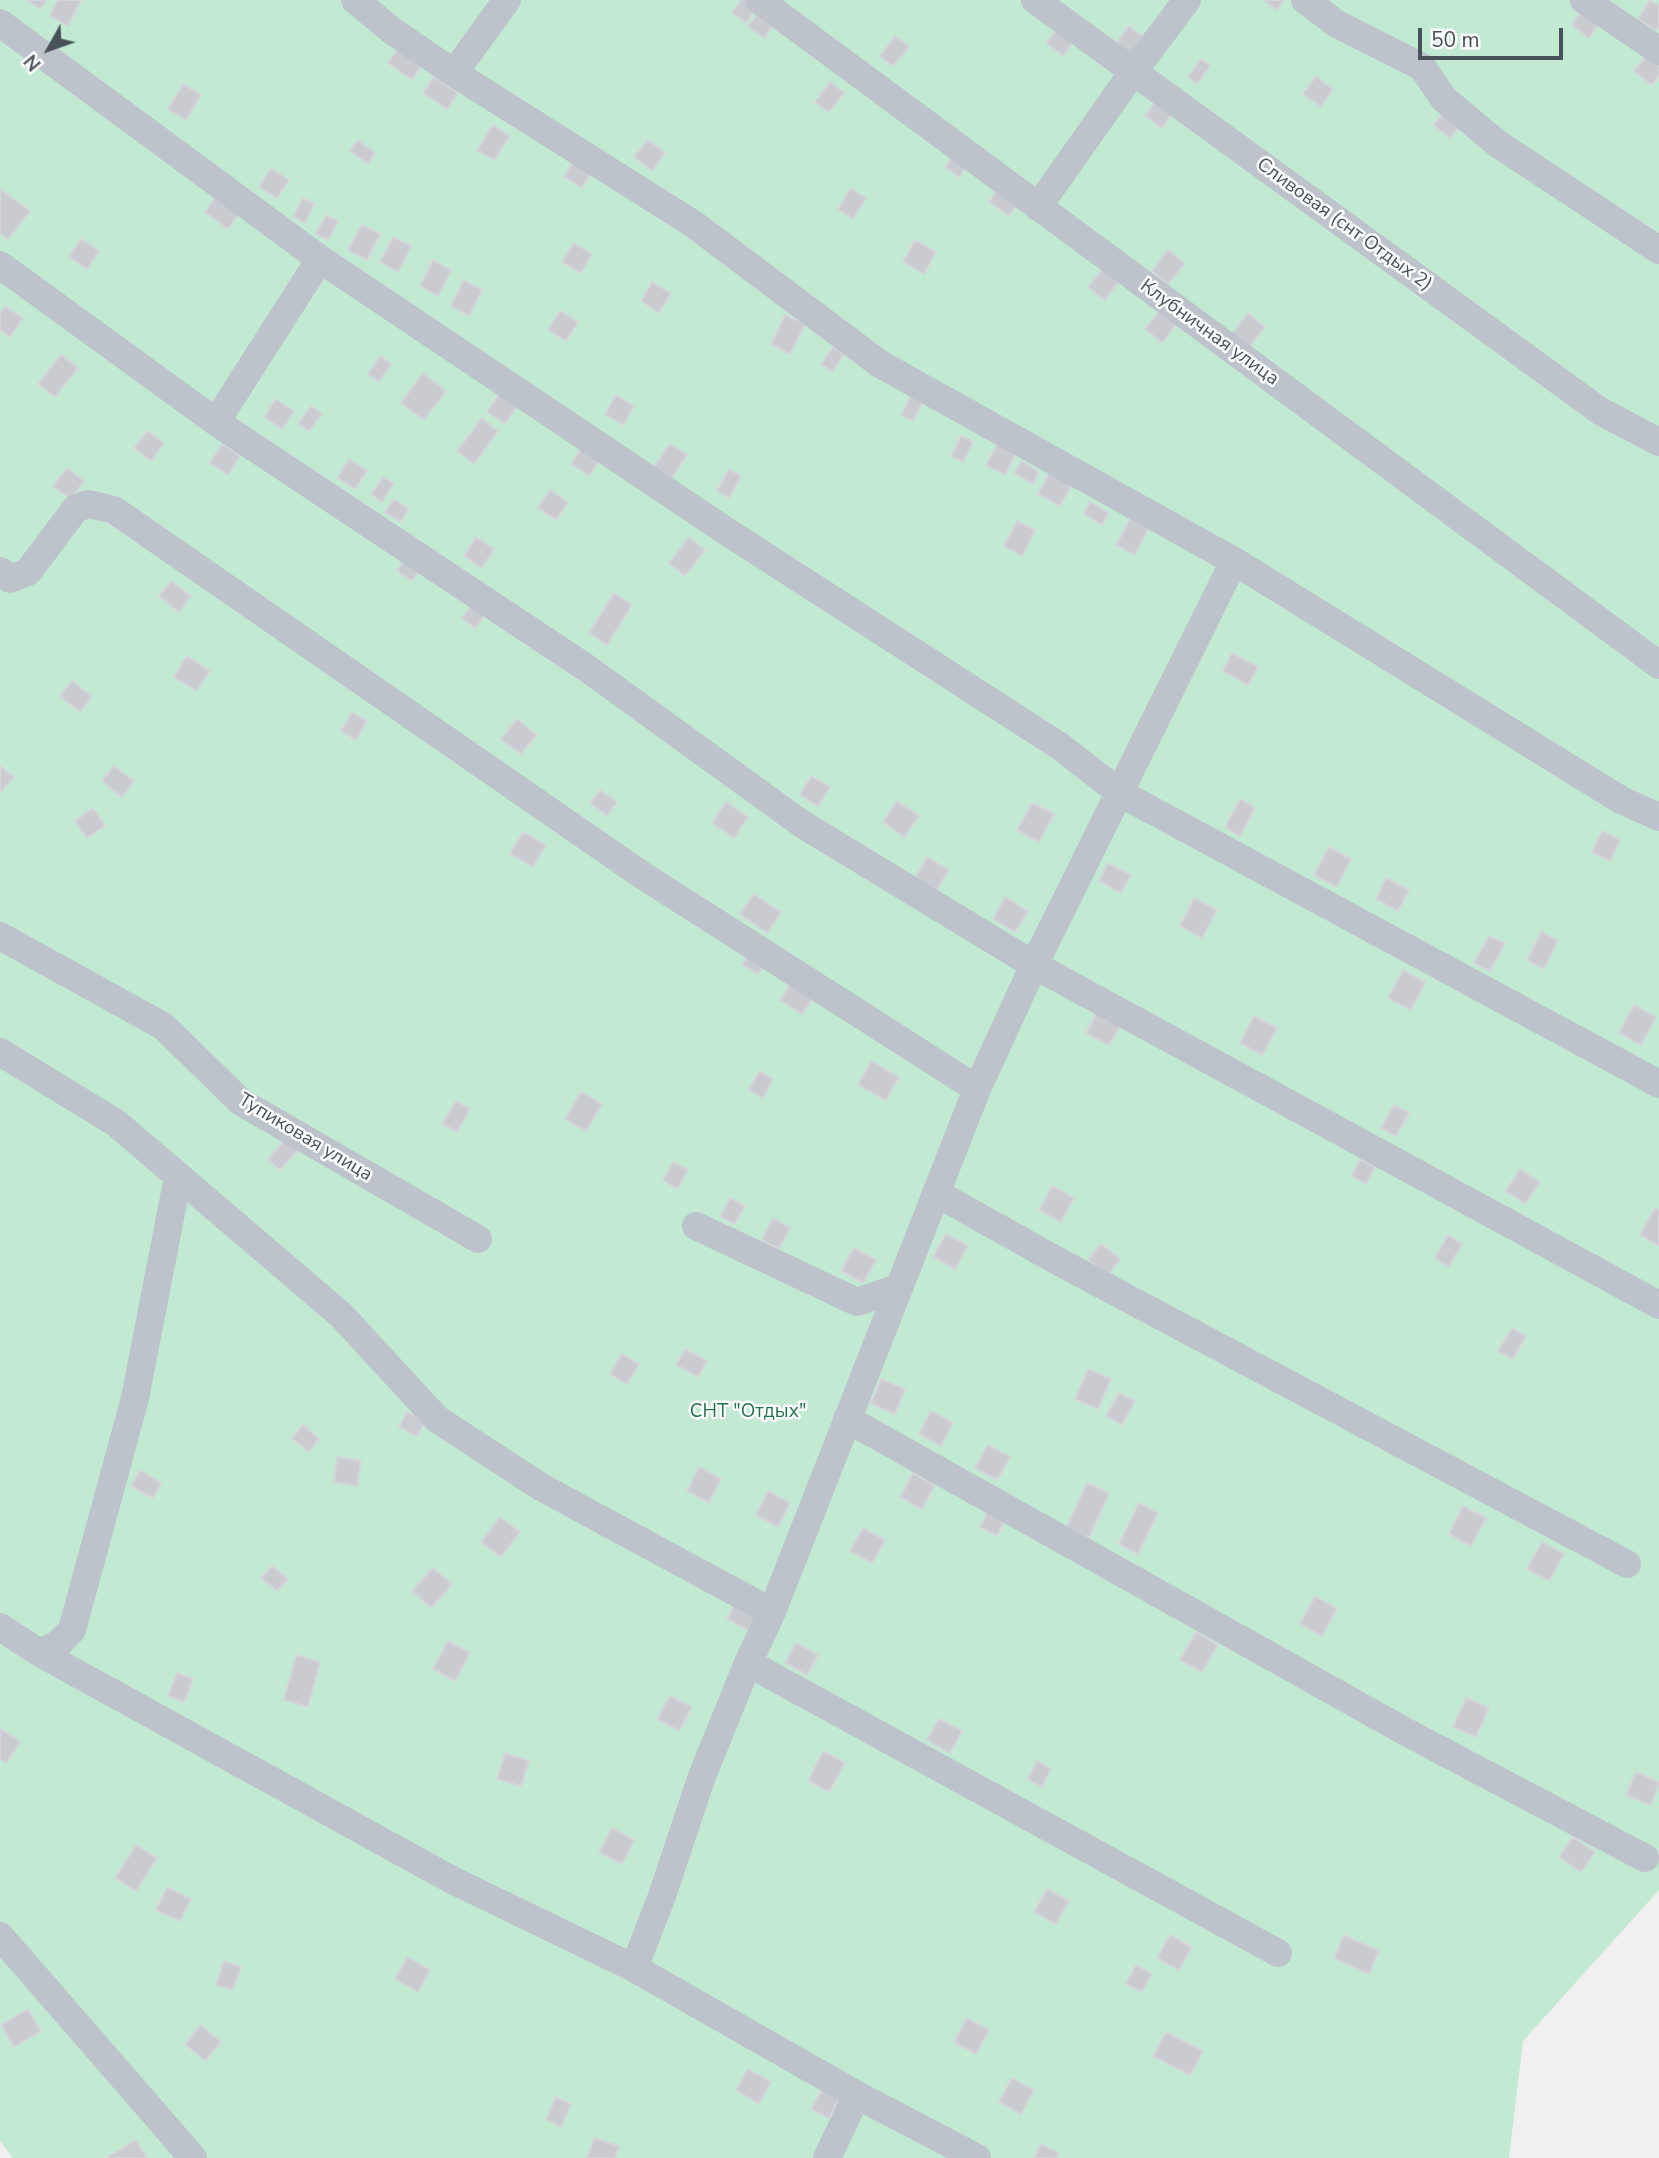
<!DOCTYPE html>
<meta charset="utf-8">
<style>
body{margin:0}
#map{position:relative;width:1659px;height:2158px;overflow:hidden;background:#f1efef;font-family:"Nunito Sans",sans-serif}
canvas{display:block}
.north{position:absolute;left:14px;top:14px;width:70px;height:70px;-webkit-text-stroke:5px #fff;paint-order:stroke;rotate:230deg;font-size:19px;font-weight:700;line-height:28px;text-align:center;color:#49525a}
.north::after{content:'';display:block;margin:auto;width:24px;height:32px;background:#49525a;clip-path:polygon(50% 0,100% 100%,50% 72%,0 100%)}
.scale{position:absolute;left:1418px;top:28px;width:145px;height:32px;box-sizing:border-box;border:4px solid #49525a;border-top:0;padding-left:9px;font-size:21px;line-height:24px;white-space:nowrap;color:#49525a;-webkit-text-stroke:5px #fff;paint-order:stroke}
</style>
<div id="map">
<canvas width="1659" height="2158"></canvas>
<div class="north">N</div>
<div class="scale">50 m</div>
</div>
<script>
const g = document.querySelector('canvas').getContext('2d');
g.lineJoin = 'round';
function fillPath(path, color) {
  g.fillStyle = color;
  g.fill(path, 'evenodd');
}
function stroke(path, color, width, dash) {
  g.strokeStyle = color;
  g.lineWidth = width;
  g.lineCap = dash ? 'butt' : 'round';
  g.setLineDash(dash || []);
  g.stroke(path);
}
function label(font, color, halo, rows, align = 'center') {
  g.font = font + ' "Nunito Sans",sans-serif';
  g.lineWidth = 5;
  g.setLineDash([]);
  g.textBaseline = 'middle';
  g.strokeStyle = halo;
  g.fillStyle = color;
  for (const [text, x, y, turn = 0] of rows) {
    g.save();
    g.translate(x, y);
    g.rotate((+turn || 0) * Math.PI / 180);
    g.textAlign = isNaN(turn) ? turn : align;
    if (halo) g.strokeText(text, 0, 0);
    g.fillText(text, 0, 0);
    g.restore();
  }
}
fillPath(new Path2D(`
 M0,0h1659v1890l-136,151 -14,117h-1496l-13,-17z`), '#c2ead3');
const building = new Path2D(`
 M26,0h20l-5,9z
 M58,0h23l-13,26 -18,-10z
 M741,0h4l11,8 -10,15 -14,-11z
 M1263,0h21l-7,10z
 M1650,0l9,6v20l-3,4 -18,-11z
 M1584,7l18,13 -13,18 -17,-13z
 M760,11l15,12 -11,15 -16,-12z
 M1059,26l17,12 -13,18 -17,-13z
 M1129,26l17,13 -13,18 -17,-13z
 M895,36l14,11 -16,19 -13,-10z
 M399,47l24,16 -11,17 -24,-17z
 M1648,54l11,8v13l-8,10 -17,-14z
 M1201,59l9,7 -13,18 -9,-7z
 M1316,76l17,13 -12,18 -18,-13z
 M434,77l24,16 -11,16 -24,-16z
 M830,82l14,11 -15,19 -14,-10z
 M183,84l18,11 -15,25 -18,-11z
 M1158,98l17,13 -13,17 -17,-12z
 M1445,111l16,14 -11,13 -17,-13z
 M493,125l17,11 -16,24 -17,-10z
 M358,140l17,13 -7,11 -18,-13z
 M648,140l17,13 -13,18 -18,-14z
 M954,154l14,11 -9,12 -14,-10z
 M575,158l18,11 -11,19 -18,-11z
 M271,168l18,12 -12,18 -18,-11z
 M851,188l15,10 -13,21 -15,-10z
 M999,188l20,14 -10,14 -20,-14z
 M0,189l30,22 -22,28 -8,-6z
 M217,195l23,17 -12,17 -23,-17z
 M303,198l11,6 -9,19 -12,-6z
 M326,215l12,6 -10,19 -12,-6z
 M362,225l18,9 -13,26 -19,-10z
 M393,237l18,9 -13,26 -18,-10z
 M81,239l18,12 -12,18 -18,-12z
 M915,240l21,12 -12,22 -21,-12z
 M574,243l18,11 -11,19 -19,-11z
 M1168,250l17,14 -17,20 -16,-13z
 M433,260l18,10 -13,26 -18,-10z
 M1105,266l16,13 -16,21 -17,-13z
 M464,280l18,10 -13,26 -18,-10z
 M652,282l19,11 -12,20 -18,-12z
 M5,306l18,12 -13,19 -10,-7v-16z
 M1161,309l17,13 -16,21 -17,-14z
 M560,311l18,11 -12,19 -18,-11z
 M1248,313l17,14 -16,20 -17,-13z
 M785,315l20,9 -15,30 -19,-10z
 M833,347l11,7 -12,18 -11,-8z
 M61,355l17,13 -23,29 -17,-13z
 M380,356l11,8 -12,18 -11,-8z
 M423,373l23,18 -22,29 -23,-17z
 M499,394l18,12 -12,18 -18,-12z
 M616,395l18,11 -11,19 -18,-11z
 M911,396l12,6 -10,19 -12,-6z
 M276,399l18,12 -12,18 -18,-12z
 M311,406l11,8 -13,17 -11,-7z
 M482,418l16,13 -24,33 -17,-13z
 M148,431l16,13 -13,17 -17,-13z
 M961,436l12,6 -10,20 -12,-6z
 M1000,439l18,11 -13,25 -19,-10z
 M222,444l18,12 -12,19 -18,-12z
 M670,444l17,11 -16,24 -17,-12z
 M583,446l18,12 -12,18 -18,-12z
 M349,459l18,12 -12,18 -18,-11z
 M1021,461l18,11 -6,12 -19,-11z
 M67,468l17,13 -13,18 -18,-13z
 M1052,468l22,13 -14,25 -22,-12z
 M729,469l12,7 -12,22 -12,-7z
 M383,477l11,7 -12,18 -11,-8z
 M550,490l18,12 -12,18 -18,-12z
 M394,499l15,10 -9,13 -15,-10z
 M1090,502l19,11 -7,12 -18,-11z
 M1130,519l18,10 -13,26 -19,-10z
 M1017,521l18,9 -13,26 -18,-10z
 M476,537l18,12 -12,19 -18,-12z
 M689,537l16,13 -20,26 -16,-13z
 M406,558l15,10 -9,13 -15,-10z
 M171,581l20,15 -12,16 -20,-16z
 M614,593l18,12 -25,40 -18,-12z
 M475,600l13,11 -13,17 -13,-10z
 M1232,653l26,14 -10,18 -25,-14z
 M187,656l23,15 -14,20 -22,-14z
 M72,681l20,15 -12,16 -20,-16z
 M352,712l15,9 -11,19 -15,-9z
 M517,719l20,16 -16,19 -20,-15z
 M0,766l14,11 -14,16z
 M114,766l20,15 -12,16 -20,-16z
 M811,776l19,11 -12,19 -18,-11z
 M600,790l17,12 -10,14 -17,-13z
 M1240,799l15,9 -15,28 -15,-9z
 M897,801l22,15 -15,21 -21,-15z
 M726,802l22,15 -14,21 -22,-15z
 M1032,803l22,11 -15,28 -22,-12z
 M93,808l12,18 -18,12 -12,-17z
 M1602,831l18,9 -10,21 -18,-9z
 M523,832l23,13 -13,22 -23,-13z
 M1329,847l22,12 -14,28 -23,-12z
 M927,857l22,13 -12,20 -22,-12z
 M1108,863l23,12 -10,18 -22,-12z
 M1386,878l23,12 -11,21 -22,-12z
 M754,894l27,18 -14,21 -27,-19z
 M1005,897l23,14 -13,21 -22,-13z
 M1194,898l23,12 -15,28 -22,-12z
 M1541,932l17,9 -14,28 -17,-9z
 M1489,936l16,7 -15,28 -16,-8z
 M751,950l16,10 -9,14 -16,-10z
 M1403,970l22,12 -14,28 -23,-12z
 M794,979l22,15 -14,20 -22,-14z
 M1634,1005l22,12 -15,28 -22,-12z
 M1097,1013l23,12 -11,20 -23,-12z
 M1254,1016l23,12 -15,27 -22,-12z
 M871,1061l28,16 -13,23 -28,-15z
 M759,1071l14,8 -10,19 -14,-8z
 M581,1092l21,12 -16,27 -21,-12z
 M456,1101l14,8 -13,23 -15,-8z
 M1394,1105l15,8 -13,23 -15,-8z
 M286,1139l12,11 -18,20 -12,-11z
 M1360,1159l15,8 -9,17 -14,-8z
 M673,1162l15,8 -11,19 -14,-9z
 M1520,1169l20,13 -15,22 -19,-13z
 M1052,1186l22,12 -13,24 -22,-12z
 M730,1198l15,8 -11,18 -14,-8z
 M1655,1208l4,2v36l-19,-11z
 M773,1218l17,10 -11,21 -17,-9z
 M946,1234l22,12 -13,23 -22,-12z
 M1448,1235l14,9 -13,23 -14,-9z
 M1101,1244l19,15 -12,16 -20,-15z
 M854,1248l22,12 -13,23 -22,-12z
 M1512,1328l14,8 -13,23 -15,-8z
 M685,1349l22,12 -9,16 -22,-12z
 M622,1354l17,10 -12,20 -17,-10z
 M1088,1369l23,10 -13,30 -23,-10z
 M881,1379l24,10 -10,25 -24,-10z
 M1119,1393l16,8 -13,24 -16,-9z
 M931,1411l22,12 -12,23 -22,-12z
 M407,1412l18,10 -8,14 -18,-9z
 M303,1425l16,14 -11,13 -16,-14z
 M988,1445l22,12 -13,23 -22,-12z
 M337,1457l24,4 -4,25 -23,-4z
 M699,1467l22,12 -12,24 -22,-12z
 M140,1470l21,13 -8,15 -22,-12z
 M913,1473l22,12 -13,24 -22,-12z
 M1087,1483l22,10 -20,45 -23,-10z
 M768,1491l22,12 -12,24 -22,-12z
 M1139,1503l19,10 -20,41 -19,-10z
 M1463,1506l23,12 -15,28 -22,-12z
 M989,1509l17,9 -9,18 -17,-9z
 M500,1517l20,15 -19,25 -20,-15z
 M863,1528l22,12 -13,23 -22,-12z
 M1542,1542l22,12 -15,27 -22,-12z
 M272,1566l16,13 -11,12 -16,-13z
 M433,1568l19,16 -21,24 -19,-17z
 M1315,1596l22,13 -15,27 -22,-12z
 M737,1600l21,12 -9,19 -22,-12z
 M1196,1632l22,13 -16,27 -22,-12z
 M448,1641l22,12 -15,28 -22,-12z
 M796,1643l22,12 -11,20 -22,-12z
 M296,1655l24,7 -12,45 -24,-7z
 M177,1673l16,6 -9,23 -16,-6z
 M670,1696l22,11 -13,24 -22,-12z
 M1466,1698l23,10 -13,29 -23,-10z
 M939,1719l23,12 -12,22 -23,-13z
 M0,1728l20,14 -14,21 -6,-4z
 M823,1751l22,12 -16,29 -21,-11z
 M505,1753l24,8 -8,25 -24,-7z
 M1037,1761l14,8 -9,18 -14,-8z
 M1636,1772l23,10 -8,23 -25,-10z
 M612,1828l22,12 -12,24 -23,-12z
 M1573,1837l22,15 -14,20 -22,-15z
 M136,1845l21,13 -21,33 -21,-13z
 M167,1887l24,12 -11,22 -24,-11z
 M1047,1889l22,12 -13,23 -22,-12z
 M1170,1935l22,12 -13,23 -22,-12z
 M1344,1935l35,16 -10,23 -35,-16z
 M407,1957l23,13 -12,22 -23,-13z
 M224,1961l17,6 -8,23 -17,-5z
 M1136,1965l16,9 -10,18 -16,-8z
 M28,2009l13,22 -27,16 -13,-22z
 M967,2018l22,12 -13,24 -22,-12z
 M201,2025l20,17 -16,19 -20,-17z
 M1166,2032l37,19 -13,24 -37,-19z
 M748,2069l23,13 -12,22 -23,-14z
 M1012,2078l22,12 -13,24 -22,-12z
 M822,2090l18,8 -11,20 -18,-9z
 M556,2097l15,7 -10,23 -15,-8z
 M594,2138l25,8 -4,12h-28z
 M136,2140l11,18h-37l-1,-2z
 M1041,2144l18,9 -3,5h-22z`);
fillPath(building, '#c9cbd1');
stroke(building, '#d4d5da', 2);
stroke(new Path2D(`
 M355,0l36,30 63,43 238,150 188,141 354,197 387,239 38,17
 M759,0l900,665
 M1035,0l565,411 59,31
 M1305,0l32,24 85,43 22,32 54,45 161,106
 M1584,0l75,51
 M0,23l320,236 409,274 332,214 59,46 539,291
 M454,73l53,-73
 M1038,207l95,-135 54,-72
 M0,265l216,157 372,247 214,155 232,141 625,340
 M216,422l104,-163
 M0,571l10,8 18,-7 48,-64 13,-4 25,6 528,365 335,214
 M0,936l163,90 78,76 237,137
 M0,1052l116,71 225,192 96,104 104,68 231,125
 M936,1193l127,71 564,300
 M696,1226l161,76 41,-14
 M847,1419l559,313 239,126
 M0,1627l40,26 412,227 182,88 223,127 120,63
 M40,1653l17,-8 15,-15 63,-232 43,-221
 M748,1663l530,290
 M0,1936l193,222
 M634,1968l28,-72 40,-120 46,-113 24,-51 205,-523 57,-124 200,-404
 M827,2158l30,-63`), '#bcc3ca', 28);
label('19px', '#49525a', '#fff', [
 ["Сливовая (снт Отдых 2)",1344,225,36],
 ["Клубничная улица",1209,333,36],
 ["Тупиковая улица",305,1138,31]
]);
label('19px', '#22744e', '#fff', [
 ["СНТ \"Отдых\"",748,1412]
]);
</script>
